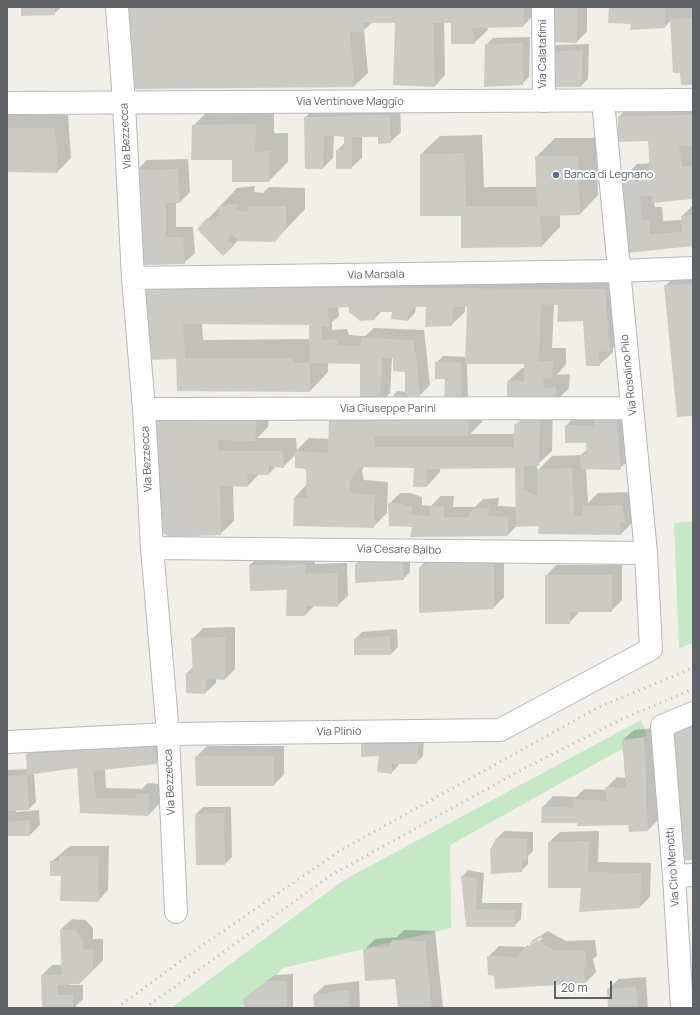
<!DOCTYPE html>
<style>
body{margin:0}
#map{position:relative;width:700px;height:1015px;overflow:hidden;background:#f1efe8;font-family:Manrope,sans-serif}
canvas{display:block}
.frame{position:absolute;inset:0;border:8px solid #5f6368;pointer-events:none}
.scale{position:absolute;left:554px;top:981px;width:58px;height:18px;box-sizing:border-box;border:2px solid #5f6368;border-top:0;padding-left:5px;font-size:12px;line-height:14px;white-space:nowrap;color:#5f6368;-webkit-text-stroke:3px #fff;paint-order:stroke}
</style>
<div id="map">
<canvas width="700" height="1015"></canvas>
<div class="frame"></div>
<div class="scale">20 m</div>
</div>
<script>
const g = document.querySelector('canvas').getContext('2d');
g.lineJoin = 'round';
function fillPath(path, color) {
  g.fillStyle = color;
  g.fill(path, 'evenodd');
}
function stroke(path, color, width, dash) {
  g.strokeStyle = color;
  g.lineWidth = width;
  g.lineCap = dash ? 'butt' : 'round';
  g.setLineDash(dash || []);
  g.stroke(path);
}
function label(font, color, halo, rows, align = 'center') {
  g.font = font + ' Manrope,sans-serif';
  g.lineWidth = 4;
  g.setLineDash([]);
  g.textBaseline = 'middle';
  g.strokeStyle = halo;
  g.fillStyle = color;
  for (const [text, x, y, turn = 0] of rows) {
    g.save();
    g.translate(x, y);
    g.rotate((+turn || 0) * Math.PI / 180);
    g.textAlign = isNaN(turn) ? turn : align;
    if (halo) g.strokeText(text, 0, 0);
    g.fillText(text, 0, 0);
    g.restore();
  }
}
fillPath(new Path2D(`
 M693,521v122l-14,5 -5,-125z
 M641,720l6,15 -197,110 1,83 -168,40 -43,40h-69l173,-128z`), '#c5e8c5');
fillPath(new Path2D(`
 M22,7h39l-7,7z
 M125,7h412l-1,5 -13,14h-36l1,4 -14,13 -22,-21h-8l1,53 -10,11 -37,-64h-25l-9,8 4,43 -14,13 -222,2z
 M551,7h36v24l-10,11z
 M610,7h83v77l-22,-64 -6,7 -34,2v-6z
 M530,37l-1,40 -7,7 -36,-39 7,-7z
 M589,44l-1,35 -7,7 -32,-34 7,-7z
 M693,102v96l-39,3 1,6h7l1,14 19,-1v-4l11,-11v40l-65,6 -5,-73 14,-14 14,-1 -2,-23 -30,-23 13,-14z
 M400,105l1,27 -11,10 -11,-6h-17v22l-11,10 -14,-17 8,-9v-6l-11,-1 -1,23 -10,10 -18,-50 10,-11z
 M274,106v27h14v29l-19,19h-36v-22l-40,-33 19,-19z
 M7,115h61l3,43 -14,14 -50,-1z
 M482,135l2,52h53l-1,-30 19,-19h41l2,57 -18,19h-20v13l-18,19 -80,-31 -41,-61 19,-18z
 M188,159l2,33 -10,10h-4v25h17l2,26 -11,10 -41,1 -7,-93 11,-11z
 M255,186l-1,6 9,1 6,-6 36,1v21l-30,32 -36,-1 -16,14 -15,-35 29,-31z
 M684,267h9v148l-28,-129z
 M618,276l5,61 -10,11v4l-14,13 -15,-45 -25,-16h-5l-2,44h14v16l-9,11 13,-1 -1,14 -13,13h-3l-1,50 -15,14v6l15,-15 29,-1 7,-6 -1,-7 -21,-16 10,-11 50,-13 5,56 -11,10h-34l2,35 10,-10 37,-1 -1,29 -13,13 -81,-9 -24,1 -8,9 -95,-9 -24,-22 11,-11h10l12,4v8l9,1 10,-10h13l-1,11h22l8,-8 16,-1 -1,8 19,1 -1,-40 -76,1v4l-13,14 -12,-19 -51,-1 -2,5 2,9 24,2 -1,31 -14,14 -79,-2 1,-28 12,-13v-16l-11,-14 -13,13 -7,-1 -7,8 -9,-1 -12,13h-15l1,35 -14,13 -52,-132 102,1 -2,24 -11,11h39l1,12 12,-12 20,1 32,-37v-39l-33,-1v10l-18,19 -133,-33 -31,-70zM338,306h12l24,13 8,-8 11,-2 15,11 7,-7 1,-7h11l24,19 14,-13v-6h3l-1,51 -24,-1 -7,7 10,15 -1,25 -37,-4v-4h12l10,-10 -6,-55 -50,-2 -9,8 -16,-1 -2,-6 -15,1v-8l7,-6zM311,322v17l-108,1 -1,-17zM392,357h2l12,14v21l-9,-1 -3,4 1,8h-15l10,-10zM467,363h58v5h-3l-14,13 21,31 -14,14v8h-45l12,-12v-19h-21l7,-6z
 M504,553v44l-11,11 -73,-41 10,-10z
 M315,554v10l32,-1 1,33 -11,10 -22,-1 -10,10 -17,-26 -37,1 -1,-25 10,-10z
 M410,556v16l-7,7 -47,-15 7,-7z
 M556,565h66v35l-11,11h-31l-11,12 -23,-47z
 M235,627v42l-10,10h-9v4l-11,10 -18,-1v-19l6,-6 -1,-28 11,-11z
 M397,629l1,18 -7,7 -36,-15 7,-7z
 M654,728l4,92 -10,10 -18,1 -1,-7 -51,-2 -35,-15 10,-11 23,1 8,-8 23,1 -1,-2 11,-11 9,1 -3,-38 11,-10z
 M164,736l3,17 -11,10 -51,6 1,19 36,1 6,-6 11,1v20l-10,11 -68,-3 -3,-45 -44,6 2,29 -7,7 -13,1v2l23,-2 1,15 -10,10h-23v-65l21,-1 -1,-15 11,-10z
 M369,738h55l-1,18 -7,7h-17l-1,3 -7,7 -10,-18 -19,-10z
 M207,746h77v28l-10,11 -78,-28z
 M203,807h28l1,50 -7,7 -29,-50z
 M504,831l29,1v19l-5,5v8l-7,7 -24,-33z
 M599,831l-1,31 53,1 -1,34 -10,10 -60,4 2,-24 -33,-45 11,-10z
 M70,846h39l-1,44 -10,11 -36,-26 -11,-13z
 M468,870l16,3 -2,30h40l-1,16 -7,7h-47l-5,-49z
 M72,919l13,1 8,8v11h10v21l-11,11 -23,12v2h14v14l-9,9h-31l-1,-33 10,-10h11l-2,-36z
 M404,930l31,1 8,77h-44l-3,-30 -32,-28 11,-11 22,-2z
 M548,931l18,10 29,-1 2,16 -4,3 3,13 -10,10 -91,-7 -7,-18 11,-11 27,1 2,-2v2l14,-8 -1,-2 -13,8 5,-5z
 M293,974v34h-48l-1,-9 31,-24z
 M646,977l2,31h-39l-1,-19 11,-10z
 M359,981l1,27h-45l-1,-13 11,-10z`), '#0003');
fillPath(new Path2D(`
 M21,7h34v8l-34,1z
 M124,7h400l-1,20 -51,1 3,16h-24v-21h-18l2,64 -42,-2 2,-62h-31v9h-14l4,55 -223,2z
 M550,7h27v36l-28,-1z
 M609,7h56v21l-35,2 1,-6 -23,-1z
 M693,18v67h-12l-1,-12h-7l-3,-54z
 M523,43v42l-39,2 1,-43z
 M583,50l-2,37h-33v-35z
 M390,115l1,28 -13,1v-7h-26v32h-16v-19h8v-13l-20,-2 -1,34h-18l-1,-52z
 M693,115v31h-14l3,21 11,-1v33l-41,4v-7h-12l1,24h8l1,14 32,-2 -1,-16 12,-1v31l-66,7 -5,-75 28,-4 -2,-33 -30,1v-26z
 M256,124l-1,28 14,-1v31h-37v-22h-41l1,-35z
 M7,128h48l3,45 -51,-1z
 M464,153l2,53h71l-2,-50h43l2,59 -40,1 2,31 -81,1v-32h-41v-62z
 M178,169l2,34h-14v34h17l2,27 -43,1 -7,-95z
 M237,204l-1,6 12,2 1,-6h37v22l-11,14 -36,-1 -7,-6 -5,5 8,5 -12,11 -26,-27 10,-11 6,2 6,-7 -1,-6z
 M693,284v132l-16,1 -13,-132z
 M145,287l460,2 5,62 -11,1 1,14h-14l-3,-45 -26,1 1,-17 -17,-1 -2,57h14l-1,18 -9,-1 1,10 12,-1v15l-49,2v-23h17v-17h-59l2,-57h-14l-1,19 -27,1 1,-20h-10l-7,5 -1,9 -17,-2 1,-7h-16l-1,8 -15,1 -11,-9v-5l-21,1 1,19 -7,-1v14l14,-1 2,6 22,1 2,-8 52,2 6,56h-15v-24l-12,-1v-13h-11l-2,46h-20v-40l-50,-1 -1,-38 -126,-1 2,34h108v5h17v29l-133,-1 -1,-32 -27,1z
 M435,362l26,1v42h-17l1,-26h-10z
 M393,394l12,2v8h-11z
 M616,412l5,58 -40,-1 -1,-14 7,-1 -1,-11h-21v-18l29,1 -1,-13z
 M154,415l103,1 -2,25 -37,-1 1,11h64l1,17 -15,-2v9l-22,-1 1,13 -28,-1 1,49 -52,2 -8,-6z
 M329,415l139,1 1,20h-94v11h139v-22l13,-9h13l-1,50h-15v24l13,6v-27l35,-1 2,48h9v-10l39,-1 3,18h-5l1,12 -83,-1 1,-8 -23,1 -1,-59 -88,1v18h-14l1,-19 -53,-1 -8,8 -4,10 2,8 24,2 -1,33 -81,-2 1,-29 13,1 -1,-29 -11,-1v-17l33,2z
 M388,503h11l13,4v8l18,1v-10h14v11h25l3,-8 17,-1 -1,8 20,1v19l-98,1 2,-10 -23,-1z
 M435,562l59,1v46l-75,4v-46z
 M355,563h48l1,17 -49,3z
 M305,564v10l32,-1 1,34 -32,-1 -1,10h-19l1,-26 -37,1 -1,-26z
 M545,575h67v37h-42v12h-25z
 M390,636l1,19h-37v-16z
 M225,637v43l-19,-1 -1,15 -19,-1v-20h7l-2,-35z
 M693,721v139h-15l-8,-129z
 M644,737l4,94 -19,1 -1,-7 -51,1v-3h-36l1,-17 31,2v-9l34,2 -2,-14 21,1 -4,-48z
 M361,744h57l-1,20h-25v10l-15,-2 2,-16 -18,1z
 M154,746l3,18 -63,7 2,27 39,1 2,-6 12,1v22l-69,-3 -3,-45 -50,7 -1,-21z
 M195,756h79v30h-78z
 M27,775l2,35 -22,1v-35z
 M224,813l1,52h-29l-1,-51z
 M29,820l1,16h-23v-14z
 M496,838l31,1v20l-5,2v11l-31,2 -1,-24z
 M589,841l-1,31 53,1 -1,35 -61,4 2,-24h-33v-46z
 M59,856h40l-1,46 -38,-1 1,-25h-11v-15h9z
 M461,876l16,3 -1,30 39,1v17h-49z
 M60,929l15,1 8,9v10h10v22l-14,13 -21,1 -1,10h16v13h-31l-1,-33h21z
 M392,940l33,1 7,67h-34l-3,-29 -30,2 -2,-32 26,-2z
 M537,940l18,11 30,-1 2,17h-4l3,16 -91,6 -1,-13 -6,-1 -1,-19 31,1 3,-6z
 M267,981h20v27h-43l-1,-9z
 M636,987l2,21h-30l-1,-19z
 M349,990v18h-35l-1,-13z`), '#cccac5');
const street = new Path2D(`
 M117,7l7,96 9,175 11,131 8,139 16,186 8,178
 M543,7l1,94
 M133,278l485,-7 75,-3
 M144,409l488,-1
 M152,548l494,5
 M7,742l161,-8 332,-4 151,-81 -5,-96 -43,-452
 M674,876l19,-1
 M682,1008l-8,-132 -12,-150 31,-13`);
const secondary = new Path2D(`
 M7,103l686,-3`);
stroke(street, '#b5b8bc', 24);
stroke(secondary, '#b6babf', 24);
stroke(street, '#fff', 22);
stroke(secondary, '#fff', 22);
stroke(new Path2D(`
 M117,1008l80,-59 144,-99 258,-143 94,-39
 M145,1008l188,-134 190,-105 99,-50 71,-30`), '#b6b7b8', 3, [1, 5]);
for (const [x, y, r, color] of [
 [556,175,4,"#5c6f8a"]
]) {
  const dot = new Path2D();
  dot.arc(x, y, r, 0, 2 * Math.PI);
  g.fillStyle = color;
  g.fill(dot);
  stroke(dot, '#fff', 1.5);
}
label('11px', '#5f6368', '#fff', [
 ["Via Calatafimi",543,54,-90],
 ["Via Ventinove Maggio",350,102],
 ["Via Bezzecca",126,136,-93],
 ["Via Marsala",376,275,-1],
 ["Via Rosolino Pilo",629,375,-96],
 ["Via Giuseppe Parini",388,409],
 ["Via Bezzecca",147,459,-93],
 ["Via Cesare Balbo",399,550,1],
 ["Via Plinio",339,732,-1],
 ["Via Bezzecca",170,782,-93],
 ["Via Ciro Menotti",673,867,-94]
]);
label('11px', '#4e5e75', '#fff', [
 ["Banca di Legnano",564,175]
], 'left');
</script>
